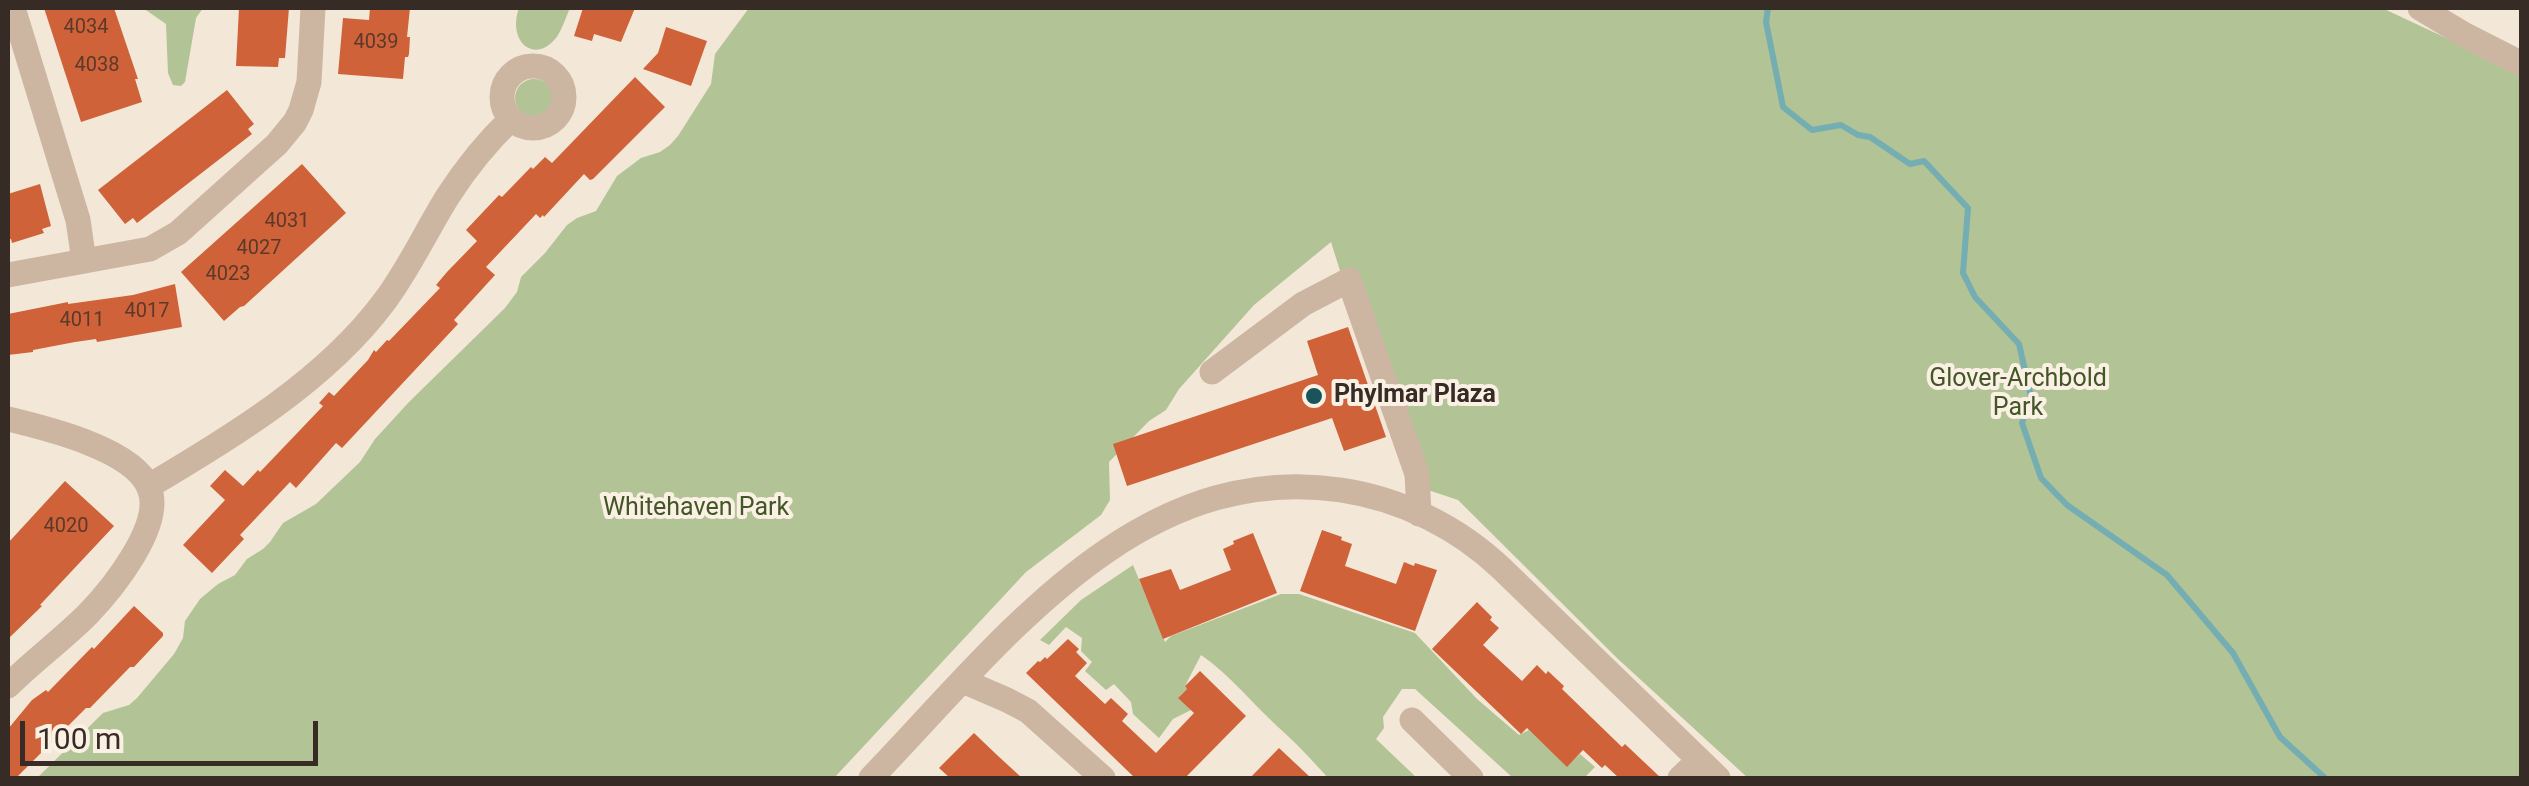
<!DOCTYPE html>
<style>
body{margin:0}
#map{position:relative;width:2529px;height:786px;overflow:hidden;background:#f3e7d7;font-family:Roboto,sans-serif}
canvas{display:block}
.frame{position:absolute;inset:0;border:10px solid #362b25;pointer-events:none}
.scale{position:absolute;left:20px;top:721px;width:298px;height:45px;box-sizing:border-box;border:5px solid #362b25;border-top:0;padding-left:12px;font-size:30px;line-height:35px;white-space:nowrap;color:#362b25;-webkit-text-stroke:8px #faf1e4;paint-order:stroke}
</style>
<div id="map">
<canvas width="2529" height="786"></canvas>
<div class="frame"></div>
<div class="scale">100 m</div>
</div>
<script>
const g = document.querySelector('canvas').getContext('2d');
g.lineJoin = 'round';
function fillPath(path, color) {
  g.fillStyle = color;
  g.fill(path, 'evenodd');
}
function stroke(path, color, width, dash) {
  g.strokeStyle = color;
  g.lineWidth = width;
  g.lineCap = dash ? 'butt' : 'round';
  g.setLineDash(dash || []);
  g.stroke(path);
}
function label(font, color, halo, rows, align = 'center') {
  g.font = font + ' Roboto,sans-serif';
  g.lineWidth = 8;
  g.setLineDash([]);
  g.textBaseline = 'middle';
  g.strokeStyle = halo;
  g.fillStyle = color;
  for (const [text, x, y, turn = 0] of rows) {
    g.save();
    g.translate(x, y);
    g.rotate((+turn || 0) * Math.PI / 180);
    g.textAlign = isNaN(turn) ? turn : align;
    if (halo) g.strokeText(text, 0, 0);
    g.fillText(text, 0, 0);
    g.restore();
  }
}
fillPath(new Path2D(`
 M143,8h60l-7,10 -11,64 -4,4 -8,-1 -5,-12 -2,-49z
 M519,8h51c-4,9 -8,22 -14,30 -22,27 -49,3 -37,-30z
 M749,8h1633l139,65v705h-773l-130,-119 -160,-159 -51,-17 -76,-241 -77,63 -75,84 -13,21 -17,11 -40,41 1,38 -9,15 -75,57 -192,206h-797l66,-65 26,-8 8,-7 37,-44 9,-16 2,-17 15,-22 18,-15 17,-9 12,-16 16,-10 7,-7 13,-19 33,-19 44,-42 15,-23 34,-37 96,-94 12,-16 4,-15 24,-24 22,-28 10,-7 19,-7 21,-35 24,-18 19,-6 10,-7 8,-9 33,-52 4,-30z
 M515 98a19 19 0 1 1 38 0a19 19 0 1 1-38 0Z
 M1133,565l32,77 6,-6 110,-42h18l116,39 62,66 42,36 10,-5 38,36 13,-12 15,13 -11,11h-71l-98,-89h-13l-19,28 1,11 -8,11 41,39h-89c-17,-19 -31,-34 -50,-51 -26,-24 -48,-52 -77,-72l-16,31 2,3 -8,8 12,13 -18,9 -14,19 -26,-24 -2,-12 -17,-18 -8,6 -21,-19 7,-9 -11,-11 1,-13 -16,-11 -17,18 -9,-5 41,-40z`), '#b2c396');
stroke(new Path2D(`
 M1768,8l-2,14 17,85 29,23 29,-5 17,10 12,2 40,27 14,-3 44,47 -5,65 12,24 44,47 12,53 -9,26 19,55 26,27 100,70 66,78 47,84 45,41`), '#74adb2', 6);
fillPath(new Path2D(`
 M44,8h70l24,71h-3l7,23 -61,20z
 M239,8h50l-4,50h-6l-1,9 -42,-1z
 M370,8h40l-3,29h3l-1,17 -1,3h-3l-2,22 -65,-5 5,-56 26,2z
 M583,8h52l-14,34 -27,-8 -2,7 -18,-5z
 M666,27l41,14 -16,45 -48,-17 15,-16z
 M635,77l30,30 -72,72 -3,1 -6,-6 -40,43 -1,-2 -3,3 -4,-4 -50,53 9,8 -41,45 4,4 -116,124 -6,-5 -40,45 -6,-6 -50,53 4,4 -32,34 -29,-28 42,-45 -15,-14 15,-16 18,16 15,-16 2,2 63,-66 -4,-3 10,-11 5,4 34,-36 6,-10 2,2 11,-12 2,1 51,-53 -4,-3 11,-13 30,-31 -11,-11 33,-35 3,2 29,-30 2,2 12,-12 7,6z
 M227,90l27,34 -6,5 4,5 -115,89 -4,-5 -8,6 -27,-34z
 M302,164l44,49 -102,93 -4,1 -16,14 -43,-49z
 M40,184l11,42 -9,3 2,4 -32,10 -1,-4 -3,1v-46z
 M175,284l7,43 -85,15 -1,-3 -21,3 -42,8v2l-25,3v-41l60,-12v2l65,-9z
 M1348,327l38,110 -42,14 -12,-33 -205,68 -14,-42 205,-69 -11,-34z
 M65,481l49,45 -74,79 2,1 -34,33v-96z
 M1322,530l20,7 -1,3 11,4 -7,22 51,18 8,-22 10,4 1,-3 22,7 -22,61 -115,-40z
 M1253,533l24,60 -114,46 -24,-60 32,-10 9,21 51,-20 -8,-21 11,-5 -1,-3z
 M1477,602l15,15 -2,3 9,8 -16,17 39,36 15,-16 9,9 2,-3 16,15 -2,3 60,58 3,-3 36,34h-42l-14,-13 -3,3 -19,-18 -16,17 -40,-39 -6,6 -89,-85z
 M134,606l29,27v3l-29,31h-4l-40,41h-4l-70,70h-8v-49l24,-29 14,-10 2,2 44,-45 2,2z
 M1068,639l11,10 -3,3 11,11 -12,13 30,28 6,-6 17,16 -6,7 34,32 38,-40 -16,-15 9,-9 -2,-3 15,-15 46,45 -61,62h-50l-109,-105 12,-12 2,1 5,-5 2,2z
 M974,733l23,22 25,23h-72l-11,-10z
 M1279,748l32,30h-61z`), '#cf6239');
stroke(new Path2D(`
 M13,8l65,212 6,41
 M2420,8l45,27 57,29
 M502 97a31 31 0 1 1 62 0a31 31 0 1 1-62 0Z
 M8,275l142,-26 28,-16 99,-89 18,-22 6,-12 8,-28 4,-74
 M1212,372l91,-68 46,-24 68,194 2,40
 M8,419c37,9 126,30 141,69 16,36 -37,101 -61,126 -26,26 -55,47 -80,72
 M149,486c83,-49 177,-106 235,-184 25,-33 42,-71 64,-106 18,-28 39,-54 63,-77
 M963,681l44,19 21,11 75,67
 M1412,720l59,58
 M871,778c126,-130 263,-319 470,-288 60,9 117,37 161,79l216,209
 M1680,778l19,-18`), '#ccb6a2', 25);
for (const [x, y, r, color] of [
 [1314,396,10,"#18545a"]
]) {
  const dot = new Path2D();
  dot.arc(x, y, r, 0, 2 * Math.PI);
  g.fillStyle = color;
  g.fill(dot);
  stroke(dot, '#faf1e4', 4);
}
label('20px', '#5c392a', null, [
 ["4034",86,28],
 ["4039",376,43],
 ["4038",97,66],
 ["4031",287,222],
 ["4027",259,249],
 ["4023",228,275],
 ["4017",147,312],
 ["4011",82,321],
 ["4020",66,527]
]);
label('25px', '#435627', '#faf1e4', [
 ["Glover-Archbold",2018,380],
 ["Park",2018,409],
 ["Whitehaven Park",696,509]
]);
label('bold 25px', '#362b25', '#faf1e4', [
 ["Phylmar Plaza",1334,396]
], 'left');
</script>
